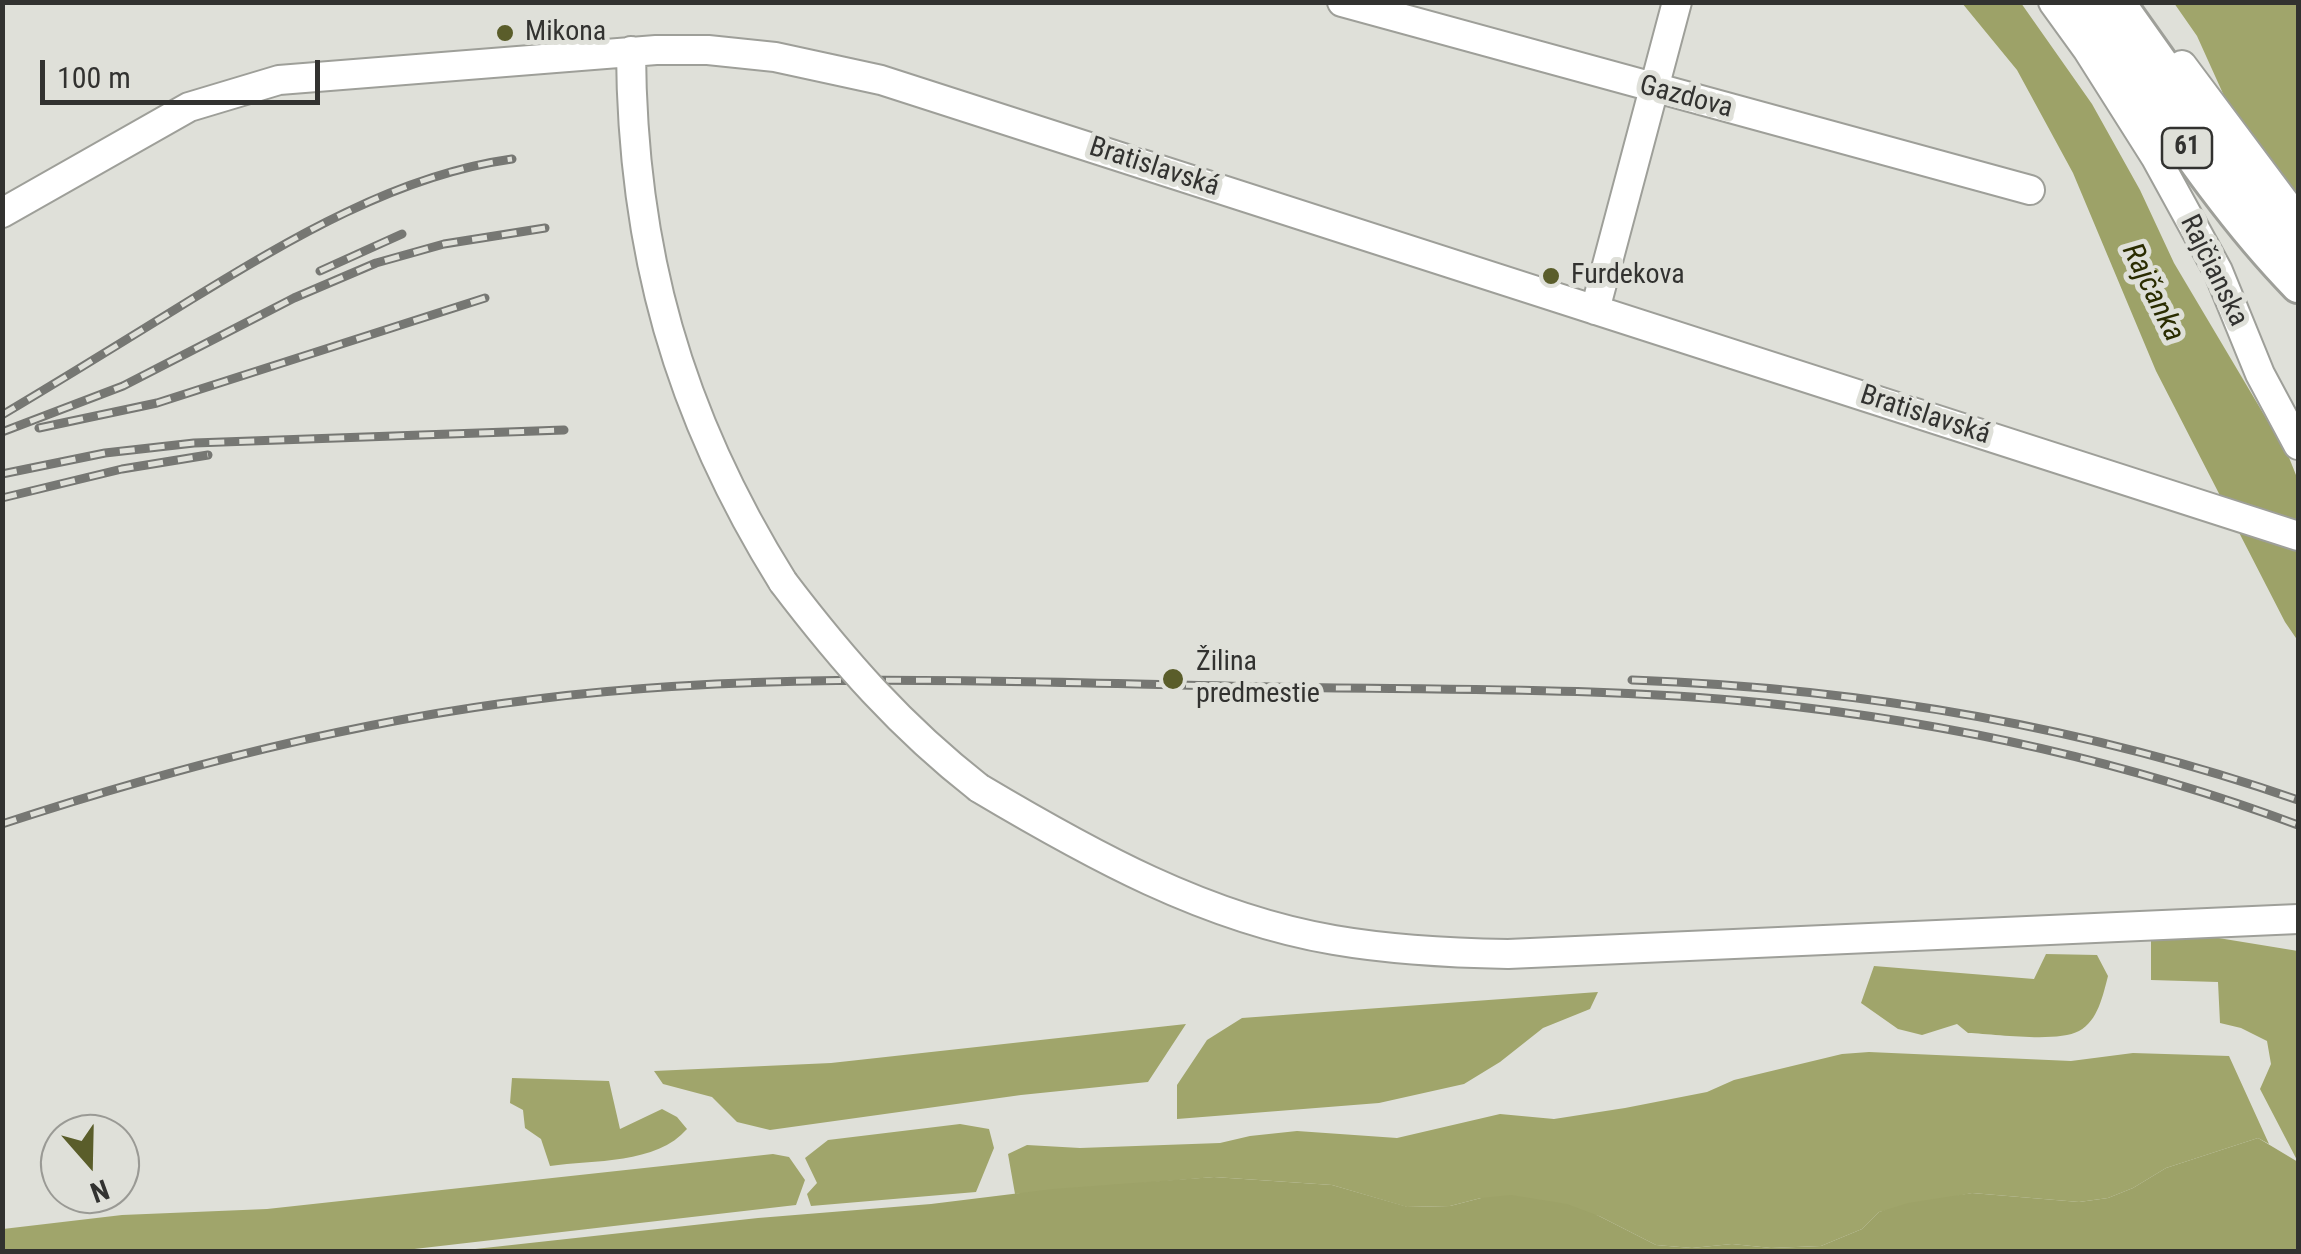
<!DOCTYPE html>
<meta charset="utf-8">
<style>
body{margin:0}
#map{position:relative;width:2301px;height:1254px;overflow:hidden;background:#dfe0d9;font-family:"Roboto Condensed",sans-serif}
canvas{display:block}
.frame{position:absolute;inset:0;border:5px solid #323230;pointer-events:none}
.north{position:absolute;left:40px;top:1114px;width:100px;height:100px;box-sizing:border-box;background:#dfe0d9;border:2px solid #9a9a95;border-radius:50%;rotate:160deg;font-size:28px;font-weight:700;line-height:40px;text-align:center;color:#323230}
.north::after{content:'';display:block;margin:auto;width:35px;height:45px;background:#5a5d2a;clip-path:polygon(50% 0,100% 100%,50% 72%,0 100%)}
.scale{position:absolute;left:40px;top:60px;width:280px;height:45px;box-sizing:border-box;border:5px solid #323230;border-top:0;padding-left:12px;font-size:30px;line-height:35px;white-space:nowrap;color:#323230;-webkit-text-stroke:8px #dfe0d9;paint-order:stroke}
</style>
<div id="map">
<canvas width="2301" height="1254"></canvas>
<div class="frame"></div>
<div class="north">N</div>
<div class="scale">100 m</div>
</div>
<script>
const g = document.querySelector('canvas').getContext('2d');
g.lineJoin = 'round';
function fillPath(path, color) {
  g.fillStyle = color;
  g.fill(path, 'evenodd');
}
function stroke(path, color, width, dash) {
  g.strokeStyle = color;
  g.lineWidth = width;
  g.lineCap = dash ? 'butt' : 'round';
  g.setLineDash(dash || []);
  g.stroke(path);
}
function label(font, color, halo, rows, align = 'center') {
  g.font = font + ' "Roboto Condensed",sans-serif';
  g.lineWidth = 10;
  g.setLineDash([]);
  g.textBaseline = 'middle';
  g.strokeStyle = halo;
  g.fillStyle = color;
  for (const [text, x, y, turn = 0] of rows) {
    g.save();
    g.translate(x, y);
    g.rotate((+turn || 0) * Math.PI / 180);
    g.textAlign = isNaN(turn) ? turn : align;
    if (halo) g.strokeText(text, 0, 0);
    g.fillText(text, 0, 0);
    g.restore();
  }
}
fillPath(new Path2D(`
 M2174,3h124v243l-8,-4 -93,-206z
 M2151,927l147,24v211l-38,-73 11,-25 -4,-23 -26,-13 -21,-5 -2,-41 -67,-2z
 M2046,954l51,1 11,21c-5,19 -10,45 -29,55 -22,12 -84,3 -111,2l-11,-9 -35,11 -24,-6 -37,-26 13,-37 160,13z
 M1598,992l-8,17 -47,19 -43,34 -36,22 -85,19 -202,16v-34l30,-45 35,-22z
 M1186,1024l-38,58 -127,13 -251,35 -33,-8 -25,-25 -49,-13 -9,-13 177,-8z
 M1869,1052l202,9 62,-8 96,3 40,88 -11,-6 -92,30 -33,20 -25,10 -29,4 -107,-9 -93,19 -17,17 -41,17 -50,2 -39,-4 -40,4 -36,-3 -57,-29 -118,-18 -31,8 -43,1 -75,-22 -118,-8 -199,17 -7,-40 19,-9 53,3 140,-5 30,-7 47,-5 100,7 103,-24 54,5 71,-11 82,-16 27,-12 108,-26z
 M512,1078l97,3 11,48 42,-20 15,8 10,12c-30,35 -94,31 -137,37l-9,-27 -16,-11 -2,-18 -13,-7z
 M960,1124l29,5 5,19 -18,44 -165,14 -4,-12 10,-11 -12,-25 23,-18z
 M773,1154l16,3 16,23 -9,25 -399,46h-394v-22l119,-14 145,-6z`), '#a0a56b');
fillPath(new Path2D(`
 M1962,3h59l71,101 48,86 34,73 114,192 10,25v161l-13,-19 -129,-251 -83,-198 -56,-103z
 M2258,1138l40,24v89h-1841l301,-33 173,-14 122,-15 161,-12 118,8 76,22 42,-1 31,-8 30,-3 56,9 32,12 57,29 36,3 40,-4 39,4 50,-2 41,-17 17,-17 29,-9 64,-10 107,9 29,-4 25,-10 33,-20z`), '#9da268');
const minor = new Path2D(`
 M1342,2l688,188
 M2053,2l34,47 69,109 62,113 42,103 38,71
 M631,51c1,199 47,363 152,531
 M2182,65l116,155
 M2,213l187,-106 90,-27 377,-30h52l67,7 106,23 1417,456
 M1595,310l82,-308
 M979,788c111,66 226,130 355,152 58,10 116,13 174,14l790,-35`);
const major = new Path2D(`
 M2084,2c69,96 132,200 214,284
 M2118,2l122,172 58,72`);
stroke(minor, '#9e9f99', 32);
stroke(major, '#9e9f99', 38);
stroke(minor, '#fff', 28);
stroke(major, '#fff', 32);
const rail = new Path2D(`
 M320,271l82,-37
 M2,415c64,-38 127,-77 190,-116 98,-60 205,-124 320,-140
 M39,428l118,-25 328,-105
 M2,432l121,-46 171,-88 82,-35 68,-19 101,-16
 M2,474l103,-21 89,-10 370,-13
 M2,498l120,-29 86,-14
 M1632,680c226,8 452,46 666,120
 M2,824c175,-57 352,-103 535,-125 243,-30 491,-16 736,-12 163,3 328,0 491,16 183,19 362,58 534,122`);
stroke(rail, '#767773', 9);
stroke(rail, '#dfe0d9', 5, [15]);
const minorBridge = new Path2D(`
 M783,582c60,79 118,145 196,206`);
stroke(minorBridge, '#9e9f99', 32, []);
stroke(minorBridge, '#fff', 28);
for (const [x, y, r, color] of [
 [505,33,10,"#5a5d2a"],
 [1551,276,10,"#5a5d2a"],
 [1173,679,12,"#5a5d2a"]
]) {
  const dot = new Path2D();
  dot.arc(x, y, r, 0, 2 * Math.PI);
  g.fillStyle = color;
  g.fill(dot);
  stroke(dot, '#dfe0d9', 4);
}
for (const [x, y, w] of [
 [2187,148,50]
]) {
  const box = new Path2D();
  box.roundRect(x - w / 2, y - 20, w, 40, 8);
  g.fillStyle = '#dfe0d9';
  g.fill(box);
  stroke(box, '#323230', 2.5);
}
label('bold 25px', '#323230', null, [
 ["61",2187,148]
]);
label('28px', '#323230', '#dfe0d9', [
 ["Mikona",525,33],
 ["Furdekova",1571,276],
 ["Žilina",1196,663],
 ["predmestie",1196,695]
], 'left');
label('28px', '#323230', '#dfe0d9', [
 ["Gazdova",1686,98,15],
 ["Bratislavská",1154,168,18],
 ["Rajčianska",2213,271,64],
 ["Bratislavská",1925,416,18]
]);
label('italic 30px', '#2a2c00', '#dfe0d9', [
 ["Rajčanka",2152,293,64]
]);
</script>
